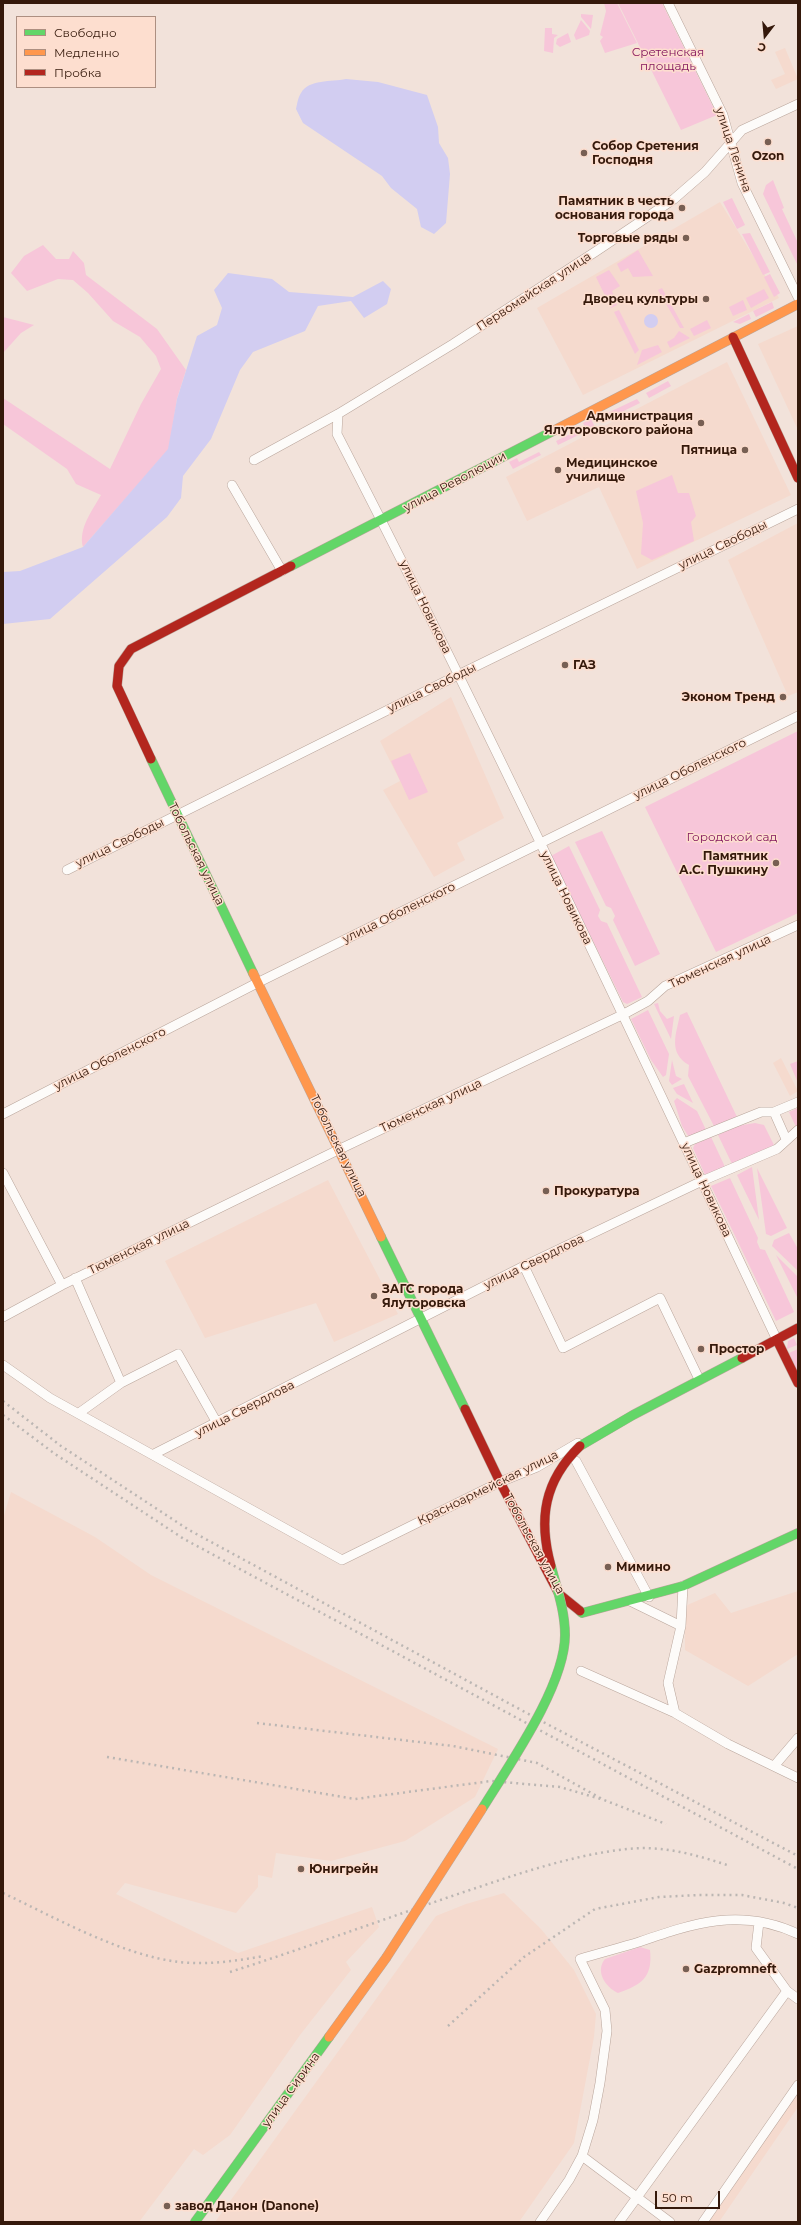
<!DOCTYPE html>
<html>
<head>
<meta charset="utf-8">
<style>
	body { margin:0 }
	#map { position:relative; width:801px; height:2225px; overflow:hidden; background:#f2e2da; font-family:Montserrat,sans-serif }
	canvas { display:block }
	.frame { position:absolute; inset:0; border:4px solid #35190b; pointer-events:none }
	.legend { position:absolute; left:16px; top:16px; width:140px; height:72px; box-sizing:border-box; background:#fddecf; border:1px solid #ad8f81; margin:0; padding:5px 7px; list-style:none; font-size:12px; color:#35190b }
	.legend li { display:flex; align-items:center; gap:8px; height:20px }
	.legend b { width:20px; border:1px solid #ad8f81 }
	.north { position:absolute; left:745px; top:16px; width:40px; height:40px; -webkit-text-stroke:3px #fddecf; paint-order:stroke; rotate:196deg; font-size:11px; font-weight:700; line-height:16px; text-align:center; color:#35190b }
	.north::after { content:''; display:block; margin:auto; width:14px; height:18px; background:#35190b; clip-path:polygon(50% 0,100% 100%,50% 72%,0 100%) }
	.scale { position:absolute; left:655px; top:2191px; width:65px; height:18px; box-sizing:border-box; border:2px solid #35190b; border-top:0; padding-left:5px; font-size:12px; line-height:14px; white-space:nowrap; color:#35190b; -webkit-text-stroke:3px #fddecf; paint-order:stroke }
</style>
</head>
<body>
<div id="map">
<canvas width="801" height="2225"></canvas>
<div class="frame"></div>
<ul class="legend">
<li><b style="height:5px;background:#63d668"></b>Свободно</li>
<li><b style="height:5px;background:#ff974d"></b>Медленно</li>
<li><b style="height:5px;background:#b3261e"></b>Пробка</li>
</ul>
<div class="north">С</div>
<div class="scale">50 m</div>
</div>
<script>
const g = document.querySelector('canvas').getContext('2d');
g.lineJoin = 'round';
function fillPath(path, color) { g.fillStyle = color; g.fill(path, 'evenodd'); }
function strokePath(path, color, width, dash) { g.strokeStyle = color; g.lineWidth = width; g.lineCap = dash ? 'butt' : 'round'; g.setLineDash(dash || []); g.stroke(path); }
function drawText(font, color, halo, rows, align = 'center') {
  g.font = font + ' Montserrat,sans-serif'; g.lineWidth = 3; g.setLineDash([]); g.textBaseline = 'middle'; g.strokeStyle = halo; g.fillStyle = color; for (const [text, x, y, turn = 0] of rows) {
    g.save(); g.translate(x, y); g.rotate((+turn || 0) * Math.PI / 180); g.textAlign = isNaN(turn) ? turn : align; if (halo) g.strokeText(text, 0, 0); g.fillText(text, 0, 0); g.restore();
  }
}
const built = new Path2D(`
	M785,48l13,31 -22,10 -5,-9 14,-6 -10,-22z
	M720,202l59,96 -196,97 -46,-87z
	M798,326v104l-40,-86z
	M727,362l64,133 -154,74 -38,-82 -72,34 -21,-44z
	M798,523v169l-10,4 -60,-136z
	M451,697l53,121 -47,25 8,17 -31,17 -51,-87 17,-9 -20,-40z
	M781,1058l17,33 -8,5 -17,-33z
	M328,1180l70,134 -64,28 -18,-39 -111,35 -40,-77z
	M11,1492l84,45 56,38 347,174 -23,48 -70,44 -74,20 -55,-8 -4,25 -14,-3v12l-22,26 -111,-30 -9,11 122,59 134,-46 7,20 -33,35 5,8 -51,65 -70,100 -27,20 -9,-6 -55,73h-136v-703z
	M798,1591v63l-50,32 -63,-36v-44l30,-13 16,20z
	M504,1893l37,36 33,41 22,44 -2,23 -20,106 -55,79h-304l221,-306 30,-12z
	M796,2093l2,1v13l-79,115h-12z`);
const green = new Path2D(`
	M604,3h13l20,40 -32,10 -5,-12 3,-4 -3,-2 6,-24z
	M618,3h44l55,112 -36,15z
	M581,14l12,1 -2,14 -10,-12z
	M581,20l9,11 -1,4 -13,5 -2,-5z
	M545,28h7v6l6,1 -4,3 -1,15 -9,-2z
	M568,33l3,9 -11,5 -4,-3 1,-5z
	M773,180l11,28 -2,1 16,34v23l-35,-72 3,-9z
	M732,198l13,27 -8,4 -14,-27z
	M750,233l20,39 -7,3 -21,-41z
	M43,245l13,14h13l4,-8 11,12 2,12 71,54 29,41 -9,29 -8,50 -86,98c-5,-18 9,-36 18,-52l-25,-11 -9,-15 -64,-45v-26l107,71 31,-65 20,-35 -5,-13 -16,-19 -27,-16 -25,-28 -15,-13 -15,-1 -31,12 -16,-18 13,-17z
	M638,250l15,26 -20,1 -5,-9 -7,4 -4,-8z
	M609,270l11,16 -8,5 5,14 -6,3 -15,-31z
	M770,274l10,19 -6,4 -10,-20z
	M662,288l22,40h-4l-22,-38z
	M764,289l5,9 -18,10 -5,-10z
	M743,300l4,10 -14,6 -4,-9z
	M772,302l2,6 -18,9 -3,-6z
	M619,310l20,40 -4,4 -21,-42z
	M749,314l2,5 -11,5 -7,-2z
	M3,317l31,8 -13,8 -18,20z
	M707,320l4,8 -17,8 -4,-7z
	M679,331l11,7 -20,10 -3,-6 7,-4z
	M658,345l4,7 -25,13 5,-15z
	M668,381l3,5 -22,12 -3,-5z
	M637,399l3,4 -39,19 -2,-5z
	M591,419l4,8 -37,18 -2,-4 29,-14 -2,-4z
	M539,452l2,3 -28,14 -4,-7 8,-4 2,4z
	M672,475l6,18h11l7,23 -5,6 3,19 -42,19 -11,-6 2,-31 -7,-32z
	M798,731v182l-82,39 -71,-145z
	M410,753l18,39 -19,8 -18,-39z
	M602,831l58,123 -25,12 -22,-46 2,-4 -4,-8 -5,-2 -31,-64z
	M569,846l31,64 -2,6 3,5 6,2 35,74 -15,7 -4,-2 -72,-146z
	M658,1003l2,8 7,8 7,-3 -3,23 -17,-35z
	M648,1010l21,44 -3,21 -3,2 -12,-17 -20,-41z
	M687,1012l50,105 -22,11 -27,-52 1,-11c-21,-12 -13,-31 -9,-50z
	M672,1060l4,16 6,3 -10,6 -3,-4z
	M798,1061v22l-8,-19z
	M684,1084l9,19 -16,-9 -4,-6z
	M677,1098l20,13 10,21 -17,7 -8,-13 -8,-25z
	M798,1108v17l-2,2 -7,-15z
	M755,1123l9,2 10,20 -41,21 -15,-31 19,-9z
	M711,1137l15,32 -20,8 -13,-29 2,-4z
	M752,1167l7,53 -22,-45z
	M757,1168l30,60 -16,8 -5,-2z
	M730,1178l28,60 -1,4 3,7 5,1 29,62 -18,9 -65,-135z
	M789,1233l9,16v22l-26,-25 2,-6z
	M776,1255l22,22v22z
	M794,1338l3,7 -10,4 1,-8z
	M798,1349v24l-9,-20z
	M640,1947l10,3c3,28 -9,35 -32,43 -13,-6 -23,-22 -13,-34z`);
const water = new Path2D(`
	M346,79l32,3 49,13 11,32 1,16 9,15 2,16 -4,49 -12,11 -13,-7 -4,-18 -26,-21 -9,-12 -79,-53 -7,-14c1,-4 2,-12 5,-16 8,-14 30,-11 45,-14z
	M228,273l44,6 17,13 64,5 30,-16 8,8 -4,15 -23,14 -13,-17 -33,5 -13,25 -52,21 -13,18 -29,69 -28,37 -2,22 -14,19 -117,102 -47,5v-52l17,-1 63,-24 85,-98 9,-50 20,-63 20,-11 5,-17 -8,-18z
	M644 321a7 7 0 1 1 14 0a7 7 0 1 1-14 0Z`);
const street = new Path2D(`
	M668,3l55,112 19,68 56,114
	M338,414l-1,20c154,298 296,603 440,906
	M254,460l84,-46 115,-70 142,-92 79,-53 31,-27 37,-42 56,-26
	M232,485l50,86
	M67,870l391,-195 340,-166
	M774,1112l12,27
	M3,1114l256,-132 539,-266
	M684,1143l77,-31h13l24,-10
	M3,1173l59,112
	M524,1266l39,82 97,-50 39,81
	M75,1278l46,105
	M3,1317l59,-32 278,-136 284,-135 24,-13 17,-15 133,-61
	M3,1365l47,33 292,162 158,-78 37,-15 41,-24
	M79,1413l42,-30 57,-29 39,69
	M154,1454l370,-188 178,-85 75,-32 21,-19
	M576,1461l73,136
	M683,1586l-2,40 -13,57 7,30 53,31 70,34
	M630,1601l51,25
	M581,1671l94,42
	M775,1765l23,-27
	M787,1991l11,8
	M582,2156l88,66
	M540,2222l29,-42 13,-24 11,-36 7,-37 7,-52 -2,-21 -25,-51c20,-6 39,-11 59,-17 55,-19 102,-35 159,-8
	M619,2222l168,-231 -31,-43 3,-26
	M703,2222l95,-137`);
const fast = new Path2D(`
	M291,566l264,-136
	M151,759l102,214
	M381,1237l84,172
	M580,1446l53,-31 109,-57
	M580,1611l2,2 101,-27 115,-53
	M195,2222l134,-185`);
const slow = new Path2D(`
	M555,430l243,-126
	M253,973l128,264
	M329,2037l57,-79`);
const jam = new Path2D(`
	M733,337l65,141
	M151,759l-34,-73 2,-20 12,-17 160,-83
	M777,1340l21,43
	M742,1358l56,-30
	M465,1409l35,73 59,112 21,17`);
const rail = new Path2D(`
	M3,1401l58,45 128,84 358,194 251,132
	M3,1415l52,39 129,85 614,330
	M257,1723l196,23 84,17 67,37 62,24
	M107,1757l248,42 136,-18 69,6 44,13
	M3,1893c53,25 118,62 176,69 29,3 57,-1 85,-6
	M230,1972c78,-25 154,-53 231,-79 54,-18 110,-38 166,-44 36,-4 70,6 103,17
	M448,2026l76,-69 71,-48 64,-12 40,-2h43l42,8 14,5`);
const fastBridge = new Path2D(`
	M482,1809c27,-44 83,-123 83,-174 0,-24 -8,-46 -14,-69`);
const slowBridge = new Path2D(`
	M386,1958l96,-149`);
const jamBridge = new Path2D(`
	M551,1566c-13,-47 -7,-85 29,-120`);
const markers = [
	[768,142,4,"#775f53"],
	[584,153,4,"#775f53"],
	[682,208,4,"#775f53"],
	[686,238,4,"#775f53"],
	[706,299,4,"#775f53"],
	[701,423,4,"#775f53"],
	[745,450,4,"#775f53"],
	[558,470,4,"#775f53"],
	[565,665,4,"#775f53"],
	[783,697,4,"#775f53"],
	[776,863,4,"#775f53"],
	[546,1191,4,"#775f53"],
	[374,1296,4,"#775f53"],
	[701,1349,4,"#775f53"],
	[608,1567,4,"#775f53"],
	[301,1869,4,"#775f53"],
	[686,1969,4,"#775f53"],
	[167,2206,4,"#775f53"]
];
const parkNames = [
	["Сретенская",668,52],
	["площадь",668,66],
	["Городской сад",732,837]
];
const poiNames = [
	["Собор Сретения",592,146],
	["Господня",592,160],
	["Ozon",768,156,"center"],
	["Памятник в честь",674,201,"right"],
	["основания города",674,215,"right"],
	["Торговые ряды",678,238,"right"],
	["Дворец культуры",698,299,"right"],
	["Администрация",693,416,"right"],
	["Ялуторовского района",693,430,"right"],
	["Пятница",737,450,"right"],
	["Медицинское",566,463],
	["училище",566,477],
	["ГАЗ",573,665],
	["Эконом Тренд",775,697,"right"],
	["Памятник",768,856,"right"],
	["А.С. Пушкину",768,870,"right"],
	["Прокуратура",554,1191],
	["ЗАГС города",382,1289],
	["Ялуторовска",382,1303],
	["Простор",709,1349],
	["Мимино",616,1567],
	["Юнигрейн",309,1869],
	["Gazpromneft",694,1969],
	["завод Данон (Danone)",175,2206]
];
const streetNames = [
	["улица Ленина",733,150,71],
	["Первомайская улица",534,292,-33],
	["улица Революции",455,482,-28],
	["улица Свободы",723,545,-26],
	["улица Новикова",425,607,64],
	["улица Свободы",432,688,-26],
	["улица Оболенского",690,769,-26],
	["улица Свободы",120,843,-26],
	["Тобольская улица",196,854,64],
	["улица Новикова",566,898,64],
	["улица Оболенского",399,913,-26],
	["Тюменская улица",720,962,-25],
	["улица Оболенского",110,1059,-27],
	["Тюменская улица",431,1106,-25],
	["Тобольская улица",338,1146,64],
	["улица Новикова",706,1190,65],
	["Тюменская улица",139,1247,-26],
	["улица Свердлова",534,1262,-26],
	["улица Свердлова",245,1409,-27],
	["Красноармейская улица",488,1488,-26],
	["Тобольская улица",534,1544,61],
	["улица Сирина",291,2090,-54]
];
fillPath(built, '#f5dace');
fillPath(green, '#f7c6d9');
fillPath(water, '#d2cdf1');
strokePath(street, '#b9a59b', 10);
strokePath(fast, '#b9a59b', 10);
strokePath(slow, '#b9a59b', 10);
strokePath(jam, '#b9a59b', 10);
strokePath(street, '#fdfbf9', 9);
strokePath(fast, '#63d668', 9);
strokePath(slow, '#ff974d', 9);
strokePath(jam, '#b3261e', 9);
strokePath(rail, '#bbb6b3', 2.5, [2, 4]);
strokePath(fastBridge, '#b9a59b', 10, []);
strokePath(slowBridge, '#b9a59b', 10, []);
strokePath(jamBridge, '#b9a59b', 10, []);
strokePath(fastBridge, '#63d668', 9);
strokePath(slowBridge, '#ff974d', 9);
strokePath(jamBridge, '#b3261e', 9);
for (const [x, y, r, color] of markers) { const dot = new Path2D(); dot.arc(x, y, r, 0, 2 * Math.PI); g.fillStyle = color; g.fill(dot); strokePath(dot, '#fddecf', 1.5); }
drawText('12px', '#83165e', '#fddecf', parkNames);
drawText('bold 12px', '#35190b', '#fddecf', poiNames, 'left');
drawText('12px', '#35190b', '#fddecf', streetNames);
</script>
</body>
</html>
